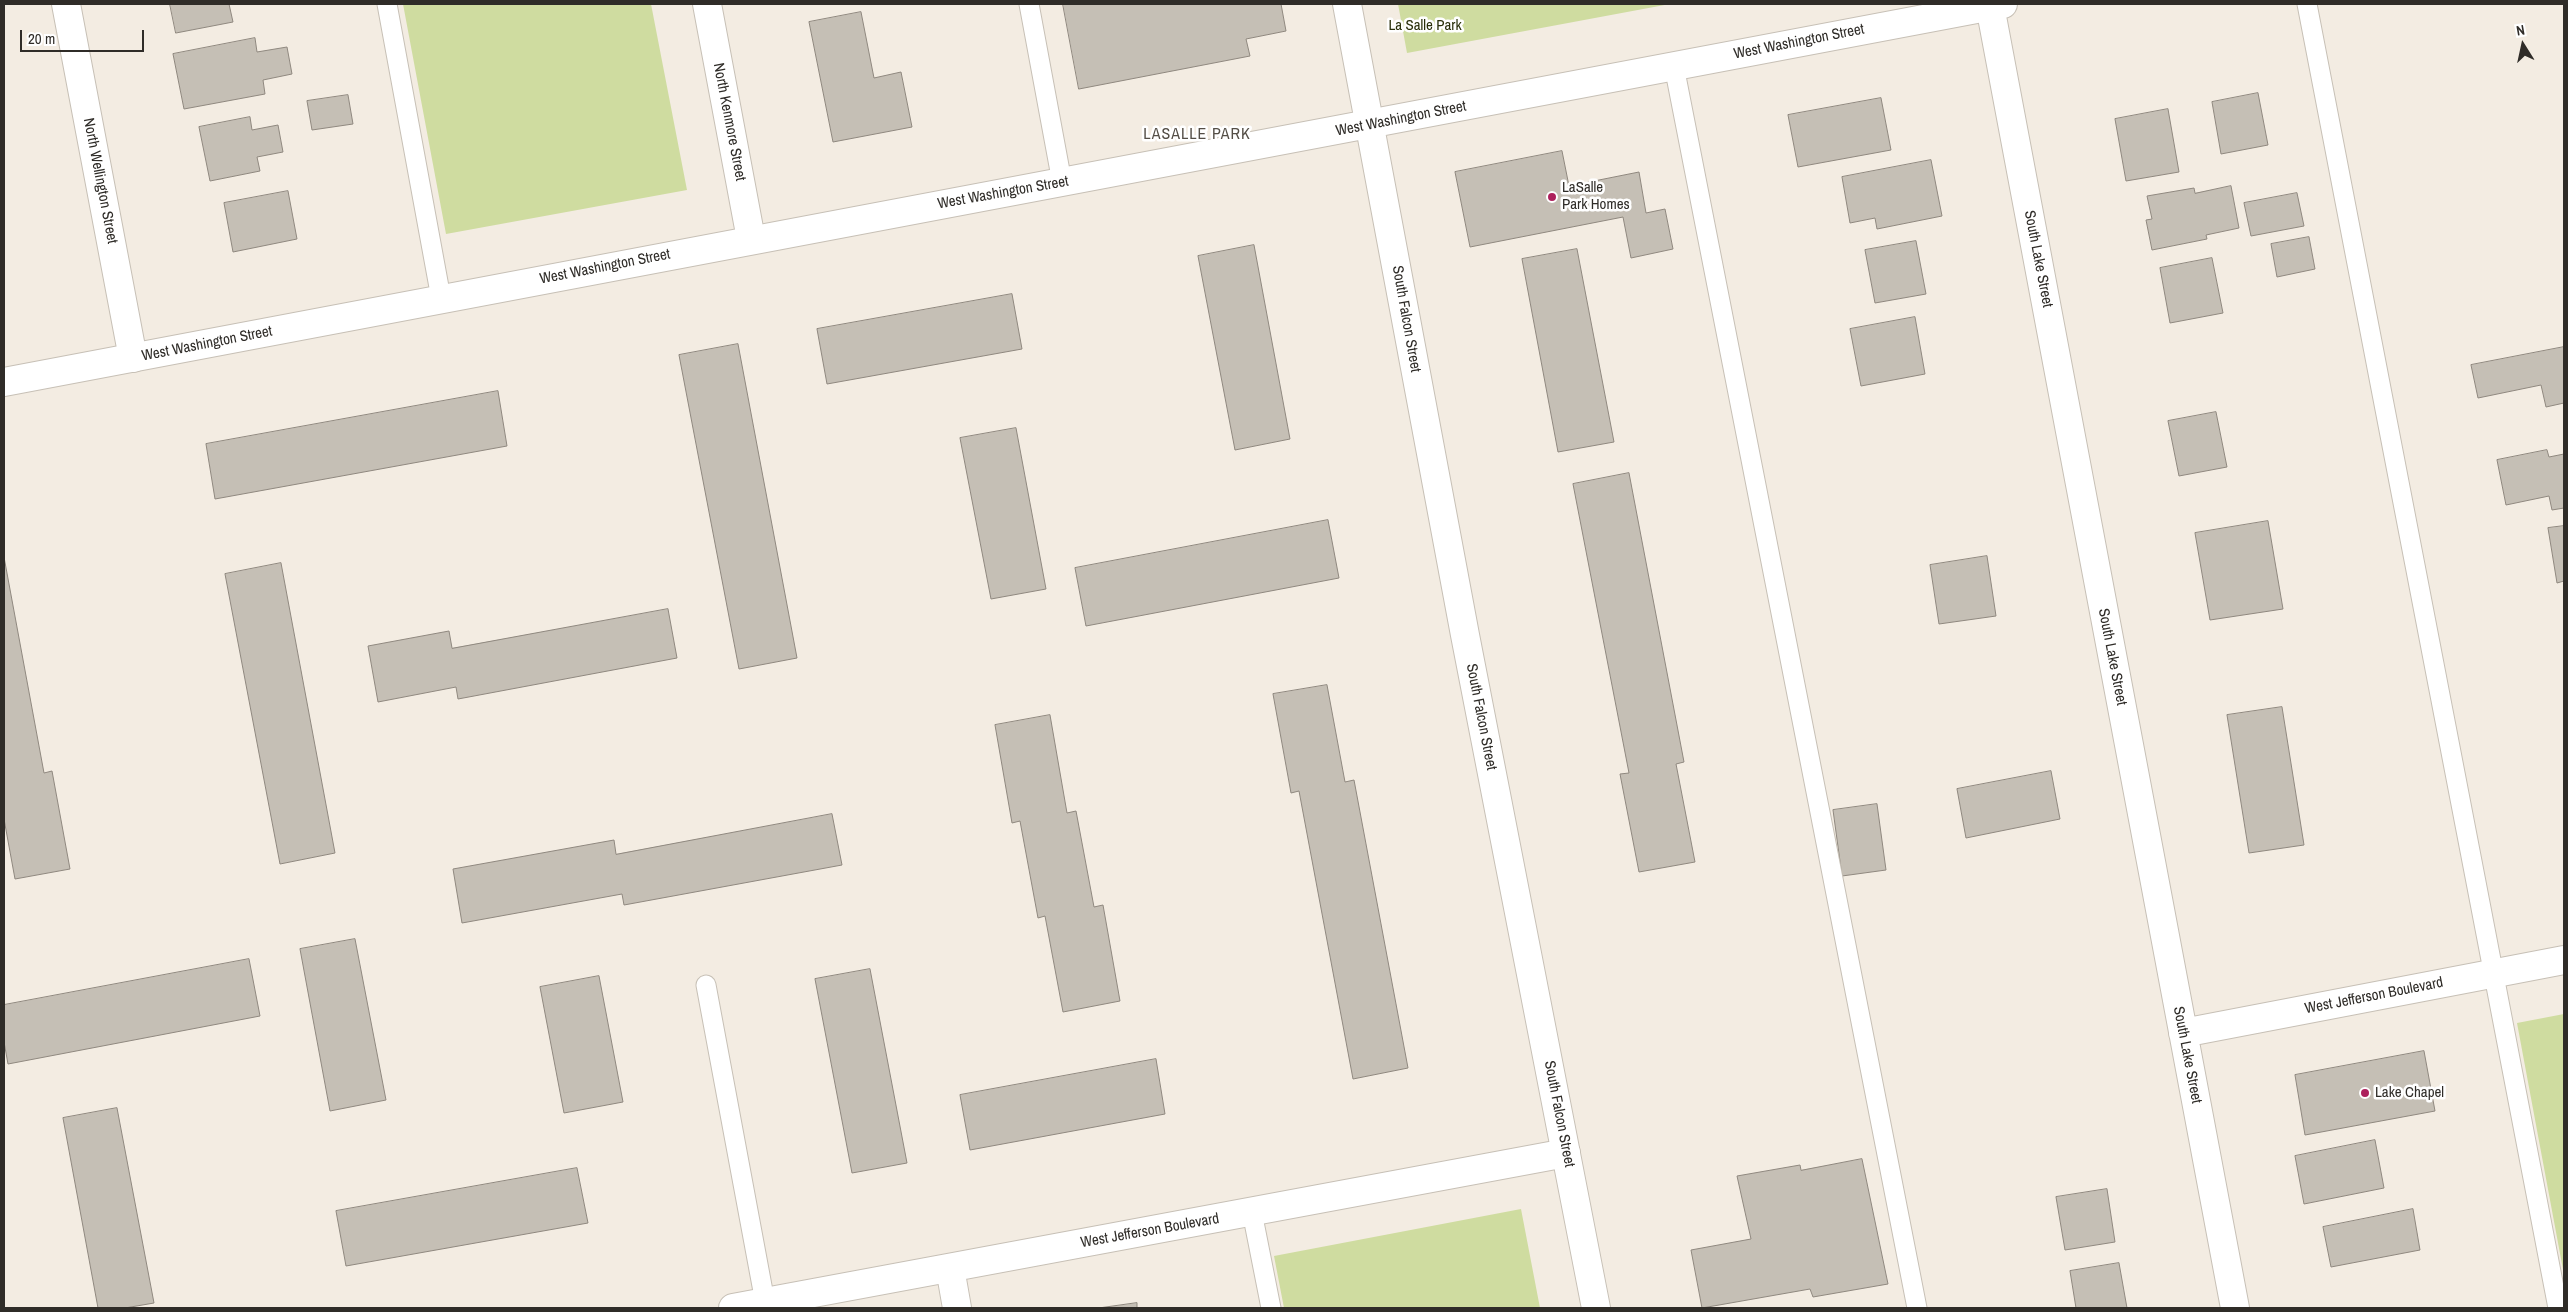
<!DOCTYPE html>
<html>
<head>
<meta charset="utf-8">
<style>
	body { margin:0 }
	#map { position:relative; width:2568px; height:1312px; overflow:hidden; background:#f3ece2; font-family:"Archivo Narrow",sans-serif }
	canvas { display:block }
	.frame { position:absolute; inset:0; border:5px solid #2f2c28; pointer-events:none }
	.north { position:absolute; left:2498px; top:20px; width:50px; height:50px; -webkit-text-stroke:4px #fff; paint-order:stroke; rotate:350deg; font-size:14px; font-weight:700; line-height:20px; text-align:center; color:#2f2c28 }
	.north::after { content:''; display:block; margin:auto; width:18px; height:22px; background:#2f2c28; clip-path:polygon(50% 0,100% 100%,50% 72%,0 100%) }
	.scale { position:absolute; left:20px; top:30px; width:124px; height:22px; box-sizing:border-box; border:2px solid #2f2c28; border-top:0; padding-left:6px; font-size:15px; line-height:18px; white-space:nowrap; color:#2f2c28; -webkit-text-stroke:4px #fff; paint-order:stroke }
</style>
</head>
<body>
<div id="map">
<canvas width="2568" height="1312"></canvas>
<div class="frame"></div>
<div class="north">N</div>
<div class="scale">20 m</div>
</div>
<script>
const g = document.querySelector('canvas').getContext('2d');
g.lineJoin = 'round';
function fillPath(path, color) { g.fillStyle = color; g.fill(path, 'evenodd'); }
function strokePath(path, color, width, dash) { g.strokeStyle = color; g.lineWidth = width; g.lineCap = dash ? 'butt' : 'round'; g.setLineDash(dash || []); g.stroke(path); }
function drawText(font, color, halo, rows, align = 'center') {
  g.font = font + ' "Archivo Narrow",sans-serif'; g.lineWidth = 5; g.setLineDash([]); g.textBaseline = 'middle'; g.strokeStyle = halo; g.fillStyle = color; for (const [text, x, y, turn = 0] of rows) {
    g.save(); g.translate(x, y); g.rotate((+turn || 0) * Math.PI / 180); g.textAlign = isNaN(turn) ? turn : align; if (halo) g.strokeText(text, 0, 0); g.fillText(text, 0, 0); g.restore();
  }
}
const green = new Path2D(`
	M403,4h248l36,186 -241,44z
	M1398,4h272l-263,49z
	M2564,1014v261l-47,-252z
	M1521,1209l19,99h-256l-10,-52z`);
const building = new Path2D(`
	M170,4h59l4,18 -57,11z
	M1063,4h218l5,27 -40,8 4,17 -171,33z
	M861,12l13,66 27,-6 11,55 -79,15 -24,-120z
	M255,38l2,14 30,-5 5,27 -29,6 2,14 -81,15 -11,-55z
	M2258,93l10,52 -47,9 -9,-52z
	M348,95l5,29 -41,6 -5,-29z
	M1881,98l10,52 -93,17 -10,-52z
	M2168,109l11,63 -53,9 -11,-62z
	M250,117l2,13 26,-5 5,27 -26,5 3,14 -50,10 -11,-54z
	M1562,151l7,35 70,-14 7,41 19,-4 8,40 -42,9 -8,-41 -153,30 -15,-75z
	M1931,160l11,56 -65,13 -2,-11 -25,5 -8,-46z
	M2231,186l8,42 -33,7 1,4 -55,11 -6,-30 6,-1 -5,-23 47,-8 1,5z
	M288,191l9,48 -64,13 -9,-49z
	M2297,193l7,33 -53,10 -7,-33z
	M2309,237l6,32 -38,8 -6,-33z
	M1916,241l10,53 -51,9 -10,-53z
	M1254,245l36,194 -55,11 -37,-194z
	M1577,249l37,193 -56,10 -36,-193z
	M2212,258l11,55 -53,10 -10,-55z
	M1012,294l10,55 -195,35 -10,-55z
	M1915,317l10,57 -64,12 -11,-57z
	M738,344l59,314 -58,11 -60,-314z
	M2564,347v56l-18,4 -5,-22 -63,13 -7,-33z
	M498,391l9,55 -292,53 -9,-55z
	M2216,412l11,55 -48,9 -11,-55z
	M1016,428l30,161 -55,10 -31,-161z
	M2547,450l2,7 15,-3v54l-12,2 -3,-14 -43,9 -9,-45z
	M1629,473l55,289 -8,2 19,98 -56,10 -19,-98 9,-1 -56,-289z
	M1328,520l11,58 -253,48 -11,-58z
	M2268,521l15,88 -73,11 -15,-87z
	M2564,526v55l-7,2 -9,-55z
	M1987,556l9,60 -57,8 -9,-59z
	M4,557l40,216 8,-2 18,98 -55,10 -11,-60z
	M281,563l54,290 -55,11 -55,-290z
	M668,609l9,49 -219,41 -2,-12 -78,15 -10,-56 81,-15 3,17z
	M1327,685l18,97 9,-2 54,288 -55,11 -54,-288 -8,2 -18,-99z
	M2282,707l22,138 -55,8 -22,-138z
	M1050,715l17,98 9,-2 18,96 9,-2 17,96 -57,11 -18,-96 -7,2 -18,-97 -8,2 -17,-98z
	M2051,771l9,48 -94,19 -9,-49z
	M1877,804l9,66 -44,6 -9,-66z
	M832,814l10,51 -218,40 -2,-11 -160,29 -9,-54 161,-29 2,14z
	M355,939l31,161 -56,11 -30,-162z
	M249,959l11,57 -252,48 -4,-22v-37z
	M870,969l37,194 -55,10 -37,-194z
	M599,976l24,126 -59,11 -24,-126z
	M2424,1051l11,60 -130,24 -10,-60z
	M1156,1059l9,55 -195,36 -10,-55z
	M117,1108l37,195 -29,5h-27l-35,-190z
	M2375,1140l9,48 -80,16 -9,-48z
	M1862,1159l26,125 -75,13 -3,-8 -108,19 -11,-58 60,-11 -14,-63 63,-11 1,5z
	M577,1168l11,55 -242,43 -10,-55z
	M2107,1189l8,53 -50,8 -9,-53z
	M2413,1209l7,41 -89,17 -8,-40z
	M2119,1263l8,45h-51l-6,-37z
	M1137,1303v5h-38z`);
const service = new Path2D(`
	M387,4l54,294
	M1029,4l33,178
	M2307,4l251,1304
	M1674,66l243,1242
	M706,985l59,317
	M1252,1212l19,96`);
const minor = new Path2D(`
	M66,4l67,354
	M707,4l44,235
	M1990,6l245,1302
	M2183,1033l381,-73
	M950,1268l7,40
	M733,1308l833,-155`);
const tertiary = new Path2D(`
	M1347,4l118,631 131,673
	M4,382l1999,-378`);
const markers = [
	[1552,197,5,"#ad205c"],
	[2365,1093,5,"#ad205c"]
];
const parkNames = [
	["La Salle Park",1425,26]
];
const streetNames = [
	["West Washington Street",1799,42,-11],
	["West Washington Street",1401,119,-11],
	["North Kenmore Street",729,122,79],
	["North Wellington Street",100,181,79],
	["West Washington Street",1003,193,-10],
	["South Lake Street",2038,259,79],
	["West Washington Street",605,267,-11],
	["South Falcon Street",1406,319,80],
	["West Washington Street",207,344,-11],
	["South Lake Street",2112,657,79],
	["South Falcon Street",1481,717,79],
	["West Jefferson Boulevard",2374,996,-11],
	["South Lake Street",2187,1055,79],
	["South Falcon Street",1559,1114,79],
	["West Jefferson Boulevard",1150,1231,-10]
];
const poiNames = [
	["LaSalle",1562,188],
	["Park Homes",1562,205],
	["Lake Chapel",2375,1093]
];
const neighbourhoodNames = [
	["LASALLE PARK",1197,135]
];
fillPath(green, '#cfdca0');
fillPath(building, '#c5bfb5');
strokePath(building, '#8f887f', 1);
strokePath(service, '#c7c0b6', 21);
strokePath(minor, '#c7c0b6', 30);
strokePath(tertiary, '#c7c0b6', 30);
strokePath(service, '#fff', 19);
strokePath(minor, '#fff', 28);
strokePath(tertiary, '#fff', 28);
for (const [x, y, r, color] of markers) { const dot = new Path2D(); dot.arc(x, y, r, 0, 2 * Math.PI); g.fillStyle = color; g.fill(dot); strokePath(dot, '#fff', 2); }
drawText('15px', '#292f0a', '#fff', parkNames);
drawText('15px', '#2f2c28', '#fff', streetNames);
drawText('15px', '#2f2c28', '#fff', poiNames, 'left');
g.letterSpacing = '1px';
drawText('16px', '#544e46', '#fff', neighbourhoodNames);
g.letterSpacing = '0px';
</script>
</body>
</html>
